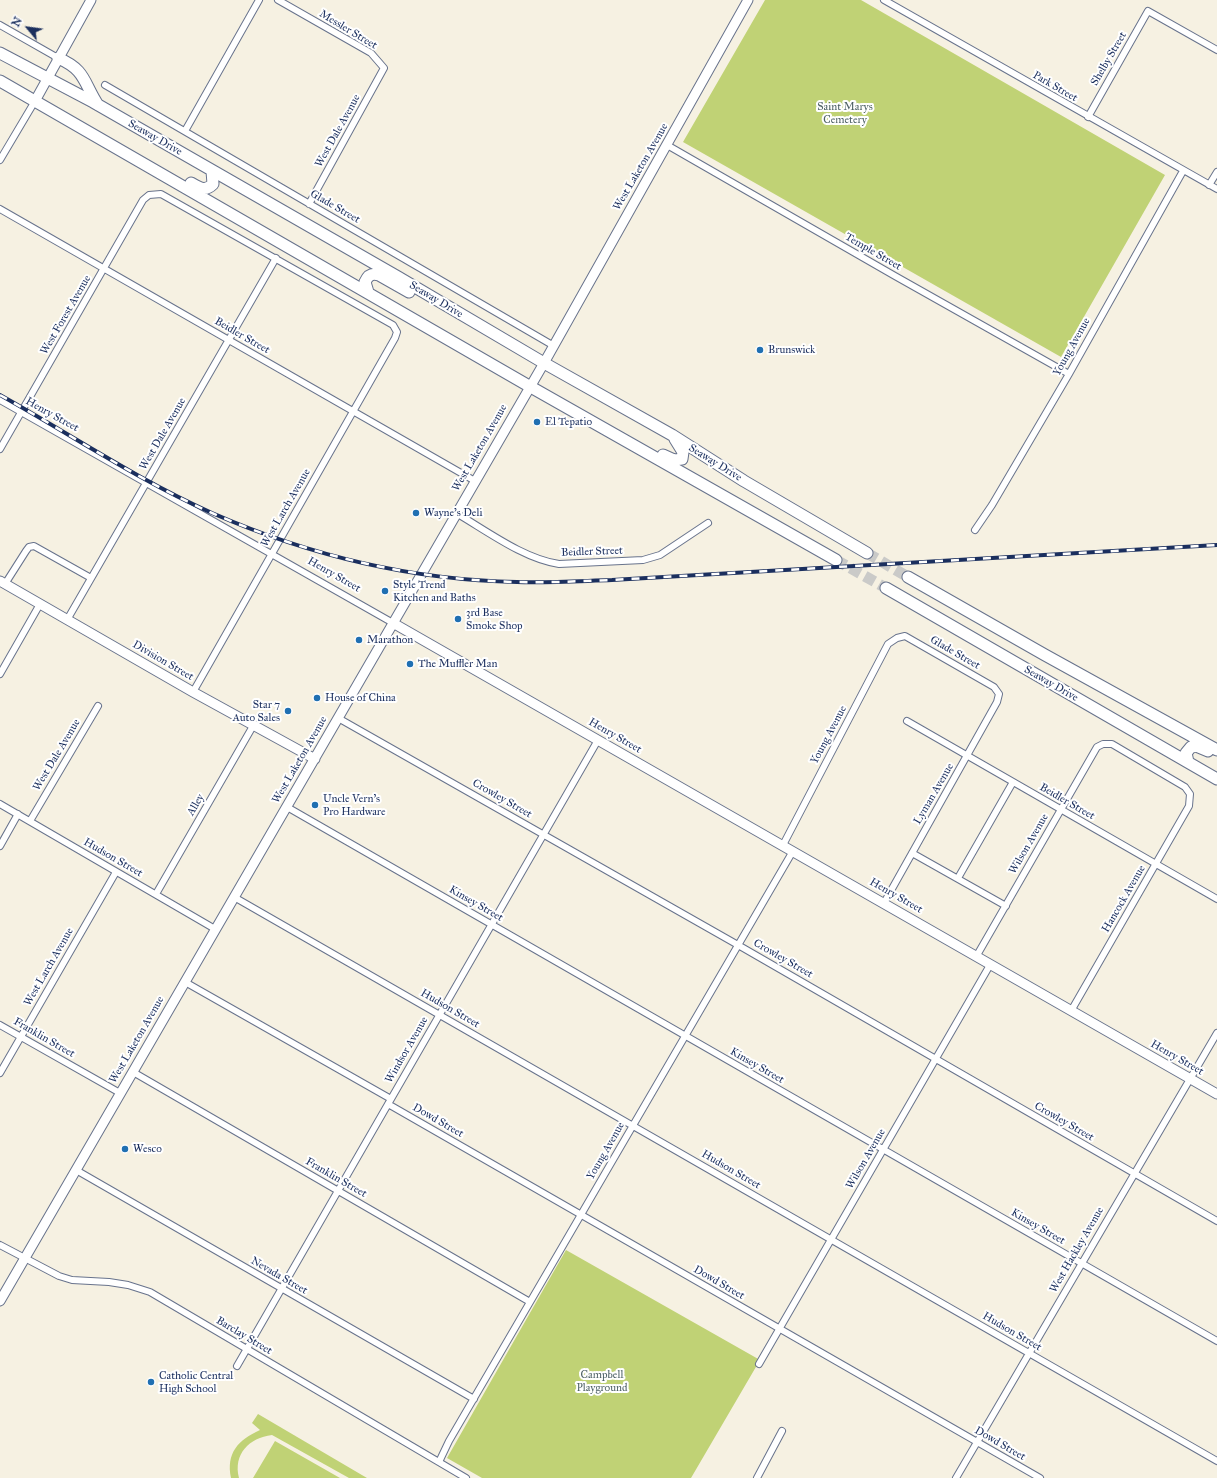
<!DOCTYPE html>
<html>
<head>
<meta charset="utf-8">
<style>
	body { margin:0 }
	#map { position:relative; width:1217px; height:1478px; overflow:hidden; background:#f6f1e2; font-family:"IM FELL Great Primer",serif }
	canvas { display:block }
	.north { position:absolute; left:8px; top:8px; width:40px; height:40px; -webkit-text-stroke:3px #fff; paint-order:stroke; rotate:299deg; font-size:11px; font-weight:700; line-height:16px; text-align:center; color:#1b2f5e }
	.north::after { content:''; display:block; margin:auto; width:14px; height:18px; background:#1b2f5e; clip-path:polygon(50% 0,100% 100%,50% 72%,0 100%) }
</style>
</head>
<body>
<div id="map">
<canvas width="1217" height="1478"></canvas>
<div class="north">N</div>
</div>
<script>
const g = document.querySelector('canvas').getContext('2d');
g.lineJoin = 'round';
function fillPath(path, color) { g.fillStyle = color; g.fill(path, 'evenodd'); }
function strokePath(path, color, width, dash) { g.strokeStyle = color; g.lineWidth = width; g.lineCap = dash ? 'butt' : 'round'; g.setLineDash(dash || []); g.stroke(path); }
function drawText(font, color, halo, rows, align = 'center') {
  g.font = font + ' "IM FELL Great Primer",serif'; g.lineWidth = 4; g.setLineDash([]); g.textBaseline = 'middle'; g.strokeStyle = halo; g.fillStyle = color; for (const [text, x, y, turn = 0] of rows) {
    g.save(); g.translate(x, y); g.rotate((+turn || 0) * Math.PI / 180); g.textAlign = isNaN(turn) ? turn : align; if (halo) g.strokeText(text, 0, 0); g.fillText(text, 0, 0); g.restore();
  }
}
const green = new Path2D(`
	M765,0h96l304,175 -104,182 -378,-215z
	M566,1250l194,110 -69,118h-209l-35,-20z
	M258,1414l109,64h-18l-77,-43c-23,3 -39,19 -33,43h-8c-5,-25 7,-38 29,-48l-8,-7z
	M275,1441l65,37h-87z`);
const highwayTunnel = new Path2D(`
	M867,553l41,24
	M836,560l50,28`);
const street = new Path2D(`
	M278,0l93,53 13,15 -75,136
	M884,0l333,189
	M0,25l58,33
	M105,85l449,261
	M1088,117l60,-106 69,39
	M185,131l74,-131
	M667,145l228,131 174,98
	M0,160l35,-59
	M1209,185l8,-13
	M0,209l475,272
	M0,400l393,223
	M0,449l143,-249 6,-5 12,-1 232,131 4,7 -2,6 -202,354
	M456,513c31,18 68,46 103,51l84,-4 17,-5 48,-32
	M975,530l17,-25 77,-131 114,-203
	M5,584l21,-33 3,-4 5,-1 57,32
	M67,620l209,-362
	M0,674l40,-70
	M338,718l400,227 479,276
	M907,721l310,178
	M0,804l215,125
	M287,807l930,534
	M30,821l68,-115
	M783,845l105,-201 9,-6 8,-2 89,51 5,7 -2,8 -113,201
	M0,846l18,-32
	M912,853l94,53
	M958,878l55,-96
	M156,894l97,-168
	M234,897l983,564
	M976,957l121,-210 6,-3h9l73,43 5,7 -1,12 -118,205
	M185,982l206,117
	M0,1025l120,68
	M133,1072l397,230
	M0,1073l116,-201
	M388,1104l652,374
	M76,1170l398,229
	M0,1245l59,31 13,4 37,2 19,3 22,7 316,186
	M759,1364l231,-399
	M237,1366l361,-626
	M439,1462l10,-21 344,-590
	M757,1478l25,-47
	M956,1478l261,-445`);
const secondary = new Path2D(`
	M35,101l56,-101
	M0,581l193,111 122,67
	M393,623l824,471
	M0,1301l544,-938 204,-363`);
const highway = new Path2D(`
	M0,53l93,49 305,175 146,86 128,72 72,46 123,72
	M58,58c28,12 25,24 40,47
	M0,81l529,305 307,174
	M191,183c9,5 14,9 22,1l-1,-13
	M368,292l-3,-10c3,-7 7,-9 14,-7l30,17
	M663,455l11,5 8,-1 1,-7 -8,-13
	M908,577l137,78 172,95
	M886,588l331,191
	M1188,762l-2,-9 5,-6 5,-1 12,5`);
const rail = new Path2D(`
	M0,395c70,39 138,85 212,118 96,42 200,67 305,69 31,1 63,-1 95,-2l605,-35`);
const markers = [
	[760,350,4,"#1f6fb2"],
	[537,422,4,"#1f6fb2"],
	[416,513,4,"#1f6fb2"],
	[385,591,4,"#1f6fb2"],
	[458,619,4,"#1f6fb2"],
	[359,640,4,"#1f6fb2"],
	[410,664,4,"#1f6fb2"],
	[317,698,4,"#1f6fb2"],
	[288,711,4,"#1f6fb2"],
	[315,805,4,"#1f6fb2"],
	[125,1149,4,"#1f6fb2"],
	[151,1382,4,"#1f6fb2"]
];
const streetNames = [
	["Messler Street",348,30,31],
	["Shelby Street",1109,59,-60],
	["Park Street",1055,87,30],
	["West Dale Avenue",338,131,-61],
	["Seaway Drive",155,138,30],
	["West Laketon Avenue",641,167,-60],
	["Glade Street",335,207,30],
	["Temple Street",873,252,30],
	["Seaway Drive",436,300,31],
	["West Forest Avenue",66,315,-60],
	["Beidler Street",242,336,30],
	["Young Avenue",1072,347,-61],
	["Henry Street",52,415,29],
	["West Dale Avenue",163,434,-60],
	["West Laketon Avenue",480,448,-60],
	["Seaway Drive",715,463,32],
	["West Larch Avenue",286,508,-60],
	["Beidler Street",592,552,-2],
	["Henry Street",334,575,30],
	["Glade Street",955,653,30],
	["Division Street",163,661,30],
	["Seaway Drive",1051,684,30],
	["Young Avenue",829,735,-62],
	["Henry Street",615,736,30],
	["West Dale Avenue",57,755,-59],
	["West Laketon Avenue",300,760,-60],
	["Lyman Avenue",934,794,-60],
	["Crowley Street",502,799,30],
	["Beidler Street",1067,802,30],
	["Alley",196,805,-60],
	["Wilson Avenue",1029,844,-60],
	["Hudson Street",113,858,30],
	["Henry Street",896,896,30],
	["Hancock Avenue",1124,899,-60],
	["Kinsey Street",476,904,30],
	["Crowley Street",783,959,30],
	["West Larch Avenue",49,967,-60],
	["Hudson Street",450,1009,30],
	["Franklin Street",44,1038,30],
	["West Laketon Avenue",137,1040,-60],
	["Windsor Avenue",407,1050,-60],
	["Henry Street",1177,1058,30],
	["Kinsey Street",757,1066,30],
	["Dowd Street",438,1121,30],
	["Crowley Street",1064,1122,30],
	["Young Avenue",606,1151,-60],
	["Wilson Avenue",866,1159,-60],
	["Hudson Street",731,1170,30],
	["Franklin Street",336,1178,30],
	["Kinsey Street",1038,1227,30],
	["West Hackley Avenue",1077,1250,-60],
	["Nevada Street",279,1276,30],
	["Dowd Street",719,1283,30],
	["Hudson Street",1012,1332,30],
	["Barclay Street",244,1336,31],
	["Dowd Street",1000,1444,30]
];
const parkNames = [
	["Saint Marys",845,107],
	["Cemetery",845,120],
	["Campbell",602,1375],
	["Playground",602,1388]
];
const poiNames = [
	["Brunswick",768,350],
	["El Tepatio",545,422],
	["Wayne's Deli",424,513],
	["Style Trend",393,585],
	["Kitchen and Baths",393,598],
	["3rd Base",466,613],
	["Smoke Shop",466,626],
	["Marathon",367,640],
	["The Muffler Man",418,664],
	["House of China",325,698],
	["Star 7",280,705,"right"],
	["Auto Sales",280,718,"right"],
	["Uncle Vern's",323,799],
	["Pro Hardware",323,812],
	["Wesco",133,1149],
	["Catholic Central",159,1376],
	["High School",159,1389]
];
fillPath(green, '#c0d275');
strokePath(highwayTunnel, '#cacac8', 11, [11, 5.5]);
strokePath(street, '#68738c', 8);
strokePath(secondary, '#68738c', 11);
strokePath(highway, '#68738c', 13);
strokePath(street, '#fff', 6);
strokePath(secondary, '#fff', 9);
strokePath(highway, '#fff', 11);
strokePath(rail, '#1b2f5e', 4);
strokePath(rail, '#fff', 2.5, [8]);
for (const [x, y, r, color] of markers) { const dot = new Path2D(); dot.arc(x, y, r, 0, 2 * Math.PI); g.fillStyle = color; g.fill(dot); strokePath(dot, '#fff', 1.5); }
drawText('11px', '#1b2f5e', '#fff', streetNames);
drawText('11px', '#4d6065', '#fff', parkNames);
drawText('11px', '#1b2f5e', '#fff', poiNames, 'left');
</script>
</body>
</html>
